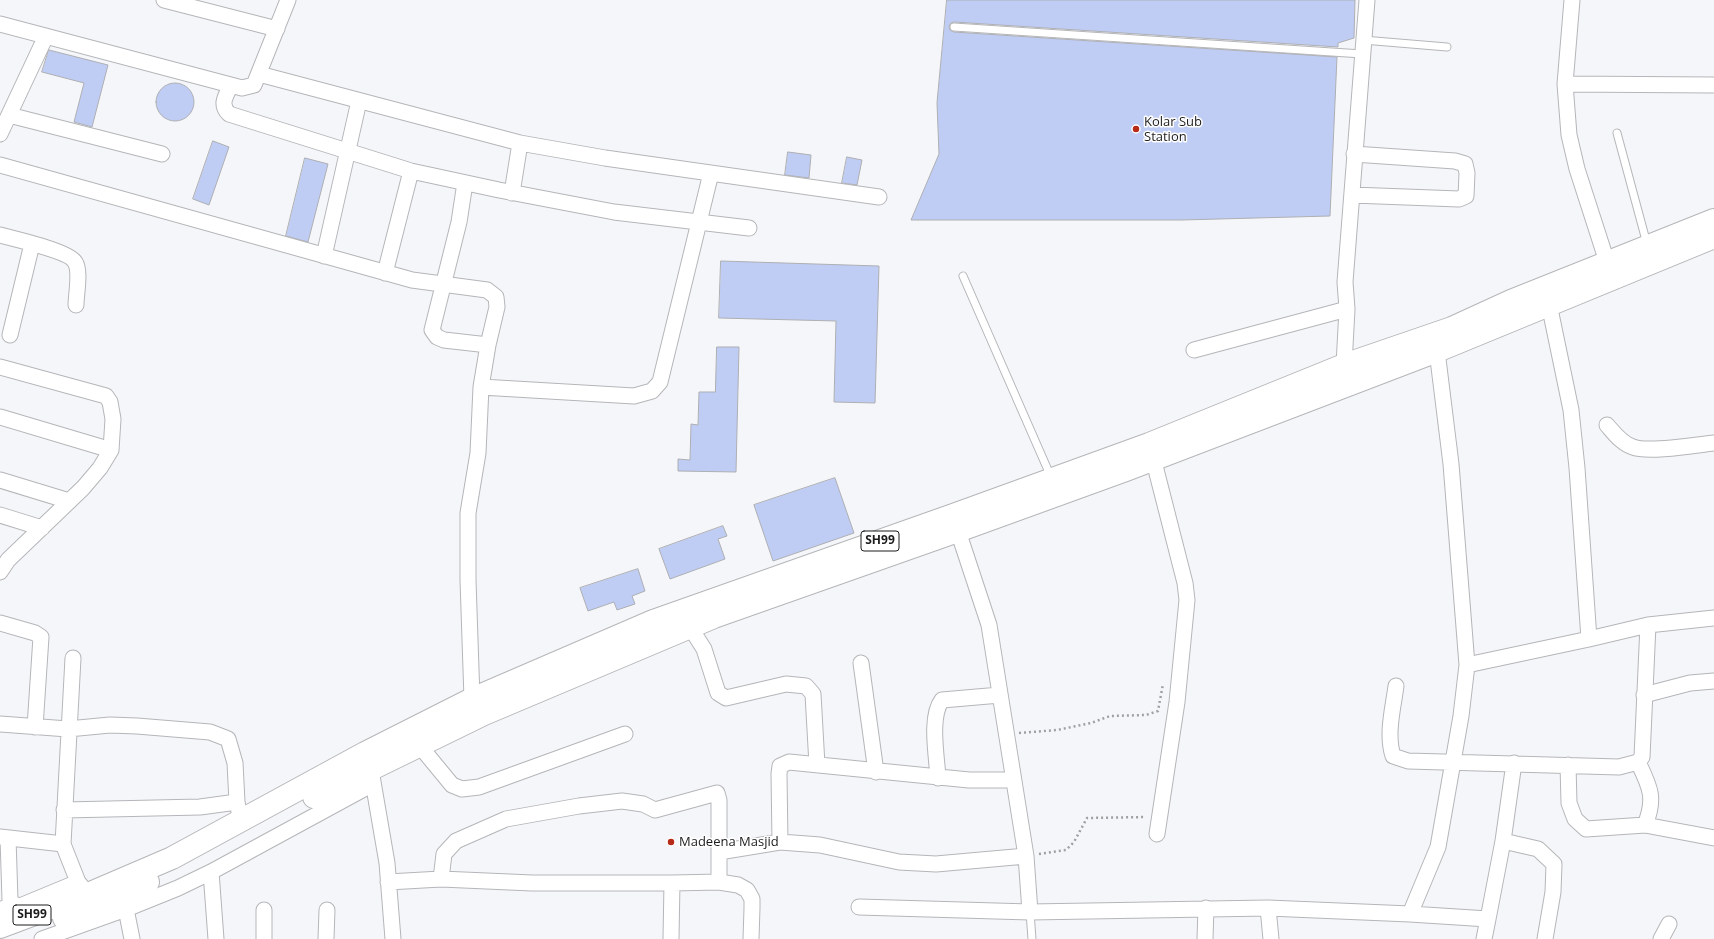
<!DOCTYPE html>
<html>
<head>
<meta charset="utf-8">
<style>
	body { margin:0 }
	canvas { display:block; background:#f5f6f9 }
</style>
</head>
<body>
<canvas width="1714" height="939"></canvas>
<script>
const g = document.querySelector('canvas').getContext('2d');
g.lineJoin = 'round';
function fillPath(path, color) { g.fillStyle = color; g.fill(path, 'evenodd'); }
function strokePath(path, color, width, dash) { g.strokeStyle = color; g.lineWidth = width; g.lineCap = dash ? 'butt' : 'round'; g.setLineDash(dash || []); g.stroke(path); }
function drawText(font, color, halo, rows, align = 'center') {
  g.font = font + ' "Open Sans",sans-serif'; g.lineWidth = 3; g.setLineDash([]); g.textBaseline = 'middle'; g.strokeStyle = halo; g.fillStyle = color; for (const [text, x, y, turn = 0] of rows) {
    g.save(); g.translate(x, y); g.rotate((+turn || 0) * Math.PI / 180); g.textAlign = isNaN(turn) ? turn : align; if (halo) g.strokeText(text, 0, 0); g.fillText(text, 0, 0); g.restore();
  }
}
const building = new Path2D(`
	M947,0h408l-1,38 -16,5v4l-384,-25 -3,1 -2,3 1,4 4,2 383,25 -7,159 -148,4h-271l28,-66 -2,-51z
	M49,50l59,15 -16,62 -18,-5 10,-39 -42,-11z
	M156 102a19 19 0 1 1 38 0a19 19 0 1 1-38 0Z
	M213,141l16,6 -20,58 -16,-6z
	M788,152l23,3 -2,23 -24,-3z
	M847,157l15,3 -5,25 -15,-2z
	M305,158l23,6 -20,78 -22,-6z
	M721,261l158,5 -4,137 -41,-1 2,-81 -117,-3z
	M717,347h22l-3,125 -58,-1v-12l12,1 1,-36 7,1 1,-33h16z
	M835,478l19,55 -81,28 -19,-56z
	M723,526l4,10 -9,3 7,20 -55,20 -11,-30z
	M638,569l7,22 -13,5 3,8 -18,6 -3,-8 -26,9 -8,-23z`);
const path = new Path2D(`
	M1019,733l38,-3 34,-7 19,-7 36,-1 12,-4 5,-27
	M1039,854l27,-4 8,-8 13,-24 59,-1`);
const lane = new Path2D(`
	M954,27l408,27
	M1363,40l84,7
	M1617,133l30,111
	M963,276l88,201
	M1030,912l2,27`);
const street = new Path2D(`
	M164,0l113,29
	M1572,0l-7,84 4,51 8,34 30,93
	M0,24l242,64 12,-3 34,-85
	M259,74l261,69 85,15 274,39
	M1565,84l149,1
	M231,85c-5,11 -12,19 -2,29l182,57 88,19 115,22 135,16
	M9,115l153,39
	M0,134l46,-98
	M0,165l412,115 75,10 9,7 1,10 -9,38 -7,42 -3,66 -10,60v67l4,119
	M465,183l-6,39 -27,108 5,7 7,3 44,5
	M512,193l8,-50
	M1352,195l107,4 7,-3 1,-23 -2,-9 -10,-3 -101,-7
	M0,235c14,4 69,16 75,27 6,9 1,32 1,43
	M324,256l35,-155
	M385,273l26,-102
	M1549,304l22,106 6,58 12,171
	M10,335l22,-91
	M1194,350l153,-41
	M1437,351l14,113 16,201 -6,51 -23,131 -28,67 78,5 -4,20
	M0,367l106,29 4,6 3,17 -2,31 -11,18 -17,20 -75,72 -8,12
	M1346,374l-2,-9 3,-56 -2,-27 22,-282
	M481,387l153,9 18,-5 8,-9 51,-209
	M0,417l111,33
	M1607,425c7,8 15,19 26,22 15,6 63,-2 81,-4
	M1151,450l34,133 2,17 -10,102 -20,132
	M0,480l69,21
	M0,515l42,13
	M955,522l34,103 37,231 4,56 238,-4 3,31
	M0,623l35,10 6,4 -6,90
	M690,627l14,22 14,44 8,5 60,-14 20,2 7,8 4,71
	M73,658l-10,186 15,38 10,12
	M861,663l15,109
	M1467,665l122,-26 59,-14 66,-7
	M1396,686c-3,23 -10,48 -3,70l15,5 211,6 19,-5 4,-5 6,-132
	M1644,695l46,-12 24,-2
	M0,724l68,5 42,-4 27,1 73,6 18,7 7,24 2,39 4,19
	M419,745l33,40 10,4 17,-2 146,-53
	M1568,765l1,38 6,16 11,10 59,-4c11,-27 5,-38 -7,-63
	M372,776l15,87 6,76
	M938,778c-1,-21 -9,-61 4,-78l58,-5
	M64,810l136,-3 37,-5
	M1645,825l69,13
	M0,837l63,7
	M8,838l2,62 3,4 7,2 58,-24
	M1503,841l35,8 16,15 -1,28 -8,47
	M780,842l-1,-68 1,-8 9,-4 180,18h44
	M719,852l61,-10 40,3 79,17 37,2 90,-8
	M211,872l5,67
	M441,879l3,-25 12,-13 50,-22 73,-13 43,-5 21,3 12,6 62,-17 2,7v82
	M388,882l53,-3 91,4h140l47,-1 19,3 9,5 5,9v9l-1,31
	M859,907l171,5
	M1268,908l142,6
	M126,909l6,30
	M0,910l13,-6
	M1488,919l15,-78 11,-78
	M42,939l84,-30 52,-21 33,-16 162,-88
	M264,939v-29
	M326,939l1,-29
	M671,939l1,-56
	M1205,939l1,-31
	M1661,939l8,-15`);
const primary = new Path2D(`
	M314,797l170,-83 230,-97 244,-86 168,-61 311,-119 277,-114
	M64,918l41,-14 43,-22
	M0,927l88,-33 84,-36 193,-105 107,-54 181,-78 300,-106 196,-71 195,-79 108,-37 59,-27 203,-81`);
const markers = [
	[1136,129,4,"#b72a17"],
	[671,842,4,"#b72a17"]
];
const shields = [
	[880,541,38],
	[32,915,38]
];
const shieldNames = [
	["SH99",880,541],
	["SH99",32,915]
];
const poiNames = [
	["Kolar Sub",1144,122],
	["Station",1144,137],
	["Madeena Masjid",679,842]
];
fillPath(building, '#bfcdf5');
strokePath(building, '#aeafb2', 1);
strokePath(lane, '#b5b6b9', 9);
strokePath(street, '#b5b6b9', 17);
strokePath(primary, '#b5b6b9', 24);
strokePath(path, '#a0a0a2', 2.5, [2, 3]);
strokePath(lane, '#fff', 7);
strokePath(street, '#fff', 15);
strokePath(primary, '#fff', 22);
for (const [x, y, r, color] of markers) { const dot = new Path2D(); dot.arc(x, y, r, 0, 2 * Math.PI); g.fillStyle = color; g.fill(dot); strokePath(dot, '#fff', 1.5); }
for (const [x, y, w] of shields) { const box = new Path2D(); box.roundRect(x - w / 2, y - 10, w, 20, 3); g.fillStyle = '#fff'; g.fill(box); strokePath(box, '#1c1c1d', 1); }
drawText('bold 12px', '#1c1c1d', null, shieldNames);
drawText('13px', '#1c1c1d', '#fff', poiNames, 'left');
</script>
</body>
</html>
